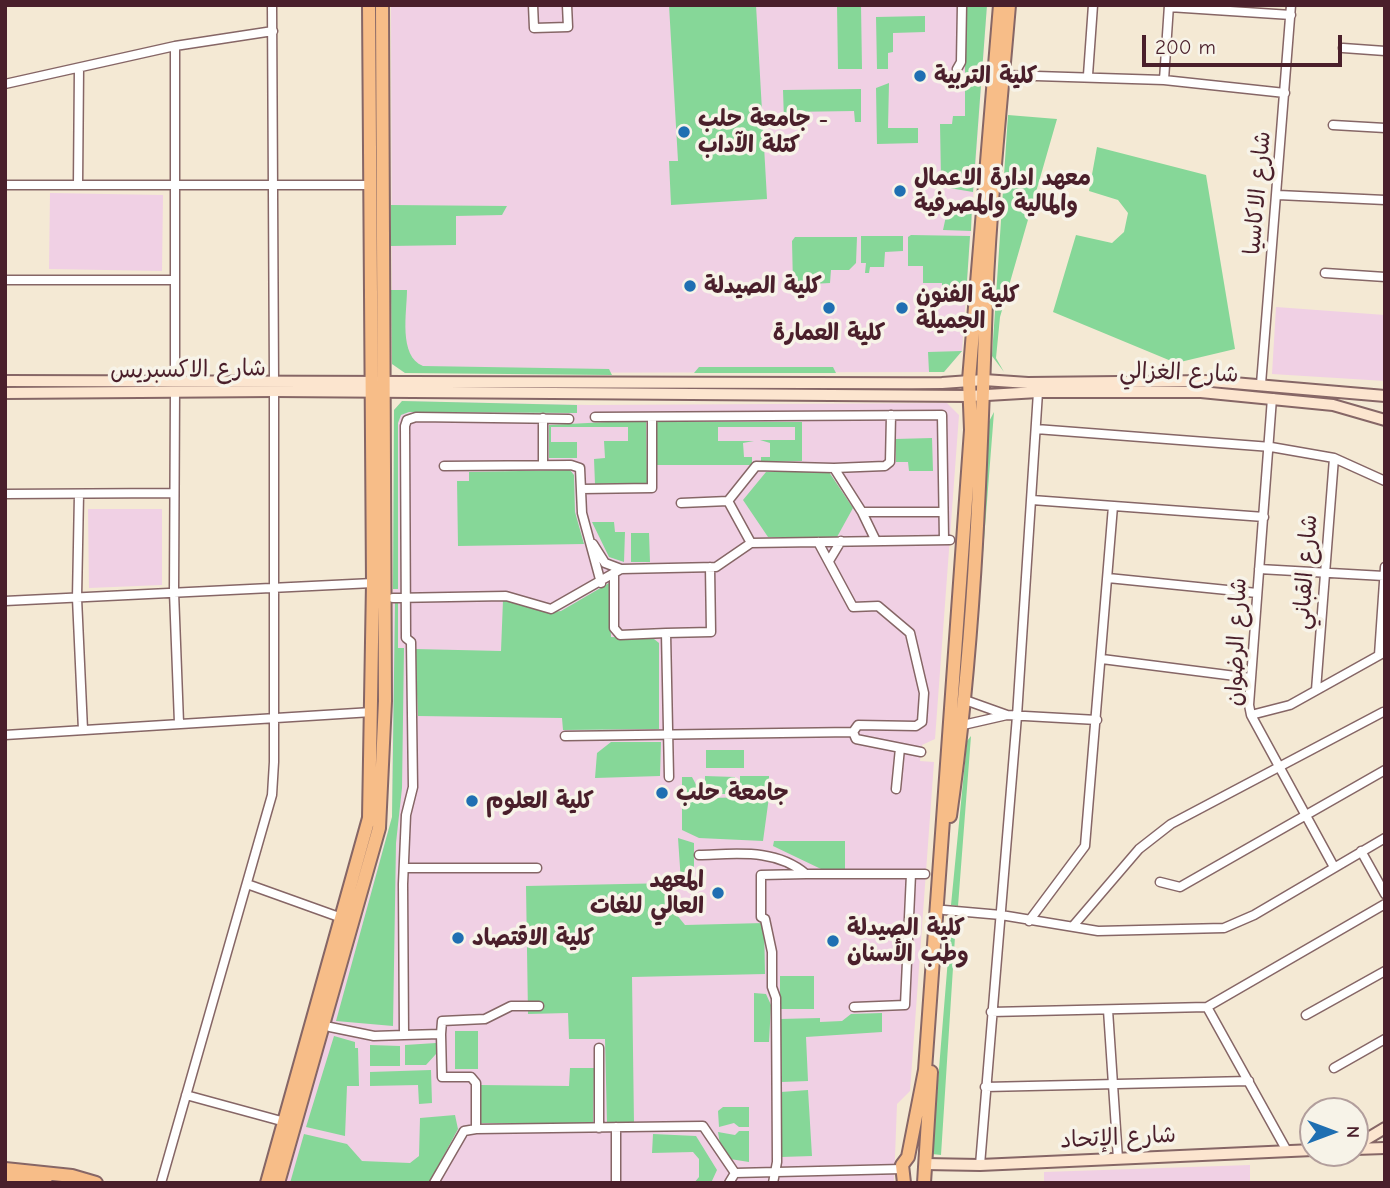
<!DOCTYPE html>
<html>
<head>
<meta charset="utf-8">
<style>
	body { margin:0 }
	#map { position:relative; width:1390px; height:1188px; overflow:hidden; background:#f4e9d4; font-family:"Comic Neue",sans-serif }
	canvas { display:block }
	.frame { position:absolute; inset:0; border:7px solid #4a1f2b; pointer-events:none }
	.north { position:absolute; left:1299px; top:1097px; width:70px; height:70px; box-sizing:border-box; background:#f7f3e8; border:2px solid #b29e9c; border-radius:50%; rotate:90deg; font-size:19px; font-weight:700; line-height:28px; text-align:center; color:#4a1f2b }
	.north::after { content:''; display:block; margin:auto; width:24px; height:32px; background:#1f6fb2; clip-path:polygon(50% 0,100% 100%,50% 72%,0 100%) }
	.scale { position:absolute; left:1142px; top:35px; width:200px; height:32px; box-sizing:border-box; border:4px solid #4a1f2b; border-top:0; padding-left:9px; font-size:21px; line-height:24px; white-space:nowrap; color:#4a1f2b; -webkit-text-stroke:5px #f7f3e8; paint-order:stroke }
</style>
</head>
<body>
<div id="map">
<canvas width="1390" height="1188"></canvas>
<div class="frame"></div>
<div class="north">N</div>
<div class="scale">200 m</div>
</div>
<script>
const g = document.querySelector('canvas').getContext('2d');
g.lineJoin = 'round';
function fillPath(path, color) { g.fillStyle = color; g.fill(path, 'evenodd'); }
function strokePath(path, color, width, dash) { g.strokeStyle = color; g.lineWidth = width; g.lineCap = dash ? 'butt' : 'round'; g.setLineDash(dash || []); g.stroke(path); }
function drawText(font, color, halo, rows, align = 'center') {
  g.font = font + ' "Comic Neue","Playpen Sans Arabic",sans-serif'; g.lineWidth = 7; g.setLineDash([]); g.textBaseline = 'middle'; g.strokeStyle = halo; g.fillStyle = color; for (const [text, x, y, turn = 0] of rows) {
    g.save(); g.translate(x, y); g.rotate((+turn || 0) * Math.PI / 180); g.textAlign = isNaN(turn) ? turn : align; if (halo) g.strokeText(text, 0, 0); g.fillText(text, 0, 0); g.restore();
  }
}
const built = new Path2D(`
	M391,5h596l-25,346 -18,21 -539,1 -13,-9z
	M50,193l113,2 -1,76 -113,-2z
	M1276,307l109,8v66l-113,-7z
	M402,401l187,4 358,-2 12,12 -24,324 -13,6 -2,16 14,1 -24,329 -13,13 -3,79h-610l108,-366 2,-407z
	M88,509h74v76l-73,3z
	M1250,1165v18h-206v-11z`);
const green = new Path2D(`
	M669,5h87l11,194 -96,6 -2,-44h9z
	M837,5h24l1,64h-24z
	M965,5h22l-14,187 -24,-4 -8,-9 -1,-55h12l1,-8h12z
	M925,16v16l-32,1v19l-5,1v16h-11l-1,-52z
	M889,83l-1,45h30v15l-41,1 -1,-56z
	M861,89v33h-6l-1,-11 -66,1v9h-4l-1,-31z
	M1008,115l49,4 -57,198 -4,41 8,14 -12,-16z
	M1097,147l109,28 29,174 -59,14 -123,-51 23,-77 36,8 12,-11 4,-19 -10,-13 -29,-9z
	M391,205l116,1 -5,9 -46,1v29l-65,1z
	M972,205l-1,26 -28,-1 5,-23z
	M911,235l59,1 -4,60 -24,-1v-12h-19v-17h-15v-29z
	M861,236h42v15l-18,1 -1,15h-14l-1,6h-4l1,-10h-5z
	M795,237h62l-1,26 -7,7h-18l-1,13 -37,2 -1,-44z
	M391,290h16c0,22 -9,66 16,76l186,3 3,6 -207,-2 -13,-9z
	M962,351l-18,21h-15l-1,-20z
	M699,367h134l3,6h-142z
	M402,401l175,4v8l-168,-1 -8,3 -3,8v166h-5l1,-179z
	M994,412l-22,281 13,-264z
	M646,420l1,63 -52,1 -1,-25 11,-1 -1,-17h24v-14h-77v15h26v16h-28v-33z
	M655,422h147v39l-41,1v-5h9v-14l-10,-3h35v-13h-77v14h36l-11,2 1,14h8v8h-96z
	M932,438l1,33h-24l-1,-9h-12l-1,-23z
	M570,470l4,5 1,37 9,32 -126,2 -1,-65h12v-9z
	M766,472h63l24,36 -16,29h-69l-25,-37z
	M592,522h22l1,10h10l-1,30 -15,-5z
	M631,533h18l1,29h-19z
	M609,583l2,54 43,2 5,4v86l-96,1 -1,-12 -144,-2 -3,-67 86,2 2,-51 49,12 9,-1z
	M395,602h3v46h6l-2,140 -6,55 -3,183 -57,-5 56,-204z
	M971,736l-13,170 -7,-1 16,-164z
	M611,742h50l-1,34 -65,2 2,-25z
	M706,750h38v18h-38z
	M705,776l30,1v17h-30z
	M740,776h29v18h-29z
	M682,777h10l11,21 66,-1 -6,44 -64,-3 -17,-8z
	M678,838l16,5v24h-5l-3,15h-5z
	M774,841h71v28h-24l-48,-23z
	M673,883l-1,26 13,16 79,-2 1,51 -133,3 2,147h-27l-2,-85h-36l-1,-26 -40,1 -2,-128z
	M956,921l-15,234 -9,-1 19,-232z
	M780,976h34v33h-34z
	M754,993l12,1 5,11 -2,37h-15z
	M882,1013v19l-76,5 2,44 -26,1 -2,-63 40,-1v4l22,-1 9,-7z
	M455,1031h23v38h-23z
	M334,1036l21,6v6h3l1,38h-12l-2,50 -39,-9z
	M436,1043v11l-10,11h-21v-20z
	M370,1045l30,1v20h-30z
	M570,1068h24l-1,56 -113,-1v-38l89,1z
	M431,1070l1,33 -13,1 -1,-19 -48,1v-14z
	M808,1090l4,66 -31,1v-65z
	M723,1107h26v20h-10l-5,-4 -15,4 -1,-16z
	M455,1115l3,14 -29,54h-139l14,-49 43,10 15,17 48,2 9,-7 1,-38z
	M739,1131h10v31l-19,-3 -10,-15 -2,-12 17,3z
	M653,1134l43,2 21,34 -6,13h-17l5,-6v-18l-6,-7 -41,1z`);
const street = new Path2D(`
	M272,5l2,375
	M533,5l1,23 34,-1 -1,-22
	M1169,7l122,8
	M175,46v334
	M1343,48l42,3
	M957,69l4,-7 1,-57
	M1004,75l160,5 121,13
	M1088,75l5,-70
	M1164,80l5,-75
	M5,84l170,-38 98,-15
	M1333,125l52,3
	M5,185h365
	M78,185l1,-117
	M1278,195l107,5
	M1325,273l60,4
	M5,280h170
	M1261,384l30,-379
	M175,392l-1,200 5,131
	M1272,398l-23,307 2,10 83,152
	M595,417l347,-2 2,125
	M1036,429l235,18 63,11 51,23
	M543,465v-47
	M444,466l127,-1 9,3 2,45 19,70
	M834,468l51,-2 5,-4 1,-47
	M581,489l71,-1v-71
	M5,494l169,-1
	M79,494l-2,104 6,132
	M1032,500l232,17
	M681,503l47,-2
	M862,512l14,29
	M751,543l-23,-42 28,-35 78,2 28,44h81
	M593,544l12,19 16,6
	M829,561l12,-20
	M1259,569l125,7
	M614,576v52l6,7 46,-2 3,144
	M1108,578l149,15
	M393,598l113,-2 45,13 70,-40 95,-2 35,-24 199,-3
	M5,601l368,-18
	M666,633l45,-1 -1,-65
	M1379,655l6,-88
	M1102,659l149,19
	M1316,690l18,-232
	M1007,715l90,5
	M1251,715l39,-10 95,-53
	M963,725l44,-10 -42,-15
	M853,732l3,7 65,13
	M5,735l367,-23
	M565,736l288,-4 5,-7 58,1 6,-4 2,-29 -14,-60 -32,-27 -25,1 -35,-65
	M896,789l4,-41
	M1361,851l24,43
	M699,855c37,-1 76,-7 107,19h119
	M404,868h133
	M1160,882l20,5 205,-117
	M247,884l92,33
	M944,910l57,5 97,16 126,-3 30,-13 131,-77
	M1029,921l56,-75 28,-340
	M1073,926l66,-77 32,-25 212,-112
	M854,1007l51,-2 6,-131
	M1207,1007l80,144
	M1108,1010l10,149
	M991,1012l216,-5 178,-103
	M1306,1015l79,-44
	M330,1027l44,9 30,-1 -1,-151 3,-69 7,-28 -2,-145 -5,-4 -1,-212 2,-6 9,-3 153,2
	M441,1034l1,-13 43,-2 26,-13h28
	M404,1035l37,-1 1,43h29l5,6v46l227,-3 32,47 167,-4
	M599,1048v80
	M1334,1068l51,-29
	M985,1087l264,-6
	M186,1095l99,27
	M616,1127v56
	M980,1165l37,-449 21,-324
	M161,1183l111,-388 2,-33v-371
	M434,1183l30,-52 12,-2
	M729,1183l6,-10
	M773,1183l4,-21 -1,-164 -4,-11v-35l-7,-33 -4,-2v-42l45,-1`);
const secondary = new Path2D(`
	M5,381c313,-1 625,4 937,2l42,-3 44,3 182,-2 175,15
	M5,393l269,-2 696,5 68,-4h163l132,13 52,15
	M1355,1146l30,-18
	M1355,1149l30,-1
	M925,1164l55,1 333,-15`);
const primary = new Path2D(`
	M950,816c23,-161 30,-325 35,-487 3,-108 15,-216 24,-324
	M5,1169l67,7 24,7
	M5,1179l41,4
	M267,1183l102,-365 4,-235 -4,-578
	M278,1183l101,-355 6,-127 -3,-696
	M904,1183l-2,-18 6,-8 17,-87 46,-640 -2,-50 31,-375
	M924,1183l7,-111`);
const markers = [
	[920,76,7,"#1f6fb2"],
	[684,132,7,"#1f6fb2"],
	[900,191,7,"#1f6fb2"],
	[690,286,7,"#1f6fb2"],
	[829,308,7,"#1f6fb2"],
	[902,308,7,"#1f6fb2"],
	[662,793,7,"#1f6fb2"],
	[472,801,7,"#1f6fb2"],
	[718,893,7,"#1f6fb2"],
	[458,938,7,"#1f6fb2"],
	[833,941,7,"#1f6fb2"]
];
const poiNames = [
	["كلية التربية",934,76],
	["جامعة حلب -",698,119],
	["كتلة الآداب",698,145],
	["معهد ادارة الاعمال",914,178],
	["والمالية والمصرفية",914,204],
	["كلية الصيدلة",704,286],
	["كلية الفنون",916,295],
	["الجميلة",916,321],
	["كلية العمارة",829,333,"center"],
	["جامعة حلب",676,793],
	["كلية العلوم",486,801],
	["المعهد",704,880,"right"],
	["العالي للغات",704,906,"right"],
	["كلية الصيدلة",847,928],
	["وطب الأسنان",847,954],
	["كلية الاقتصاد",472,938]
];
const streetNames = [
	["شارع الاكاسيا",1258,193,-85],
	["شارع الاكسبريس",188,370,-1],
	["شارع الغزالي",1179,373,2],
	["شارع القباني",1306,572,-86],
	["شارع الرضوان",1237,642,-88],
	["شارع الإتحاد",1118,1138,-3]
];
fillPath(built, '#f0d0e4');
fillPath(green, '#86d798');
strokePath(street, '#866666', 11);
strokePath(secondary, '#866666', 14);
strokePath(primary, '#866666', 16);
strokePath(street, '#fff', 8);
strokePath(secondary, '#fce5cf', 10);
strokePath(primary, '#f7bd88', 12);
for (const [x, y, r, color] of markers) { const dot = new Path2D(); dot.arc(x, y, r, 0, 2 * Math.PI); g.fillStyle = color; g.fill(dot); strokePath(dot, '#f7f3e8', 2.5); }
drawText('bold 23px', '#4a1f2b', '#f7f3e8', poiNames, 'left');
drawText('23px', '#4a1f2b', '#f7f3e8', streetNames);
</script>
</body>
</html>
